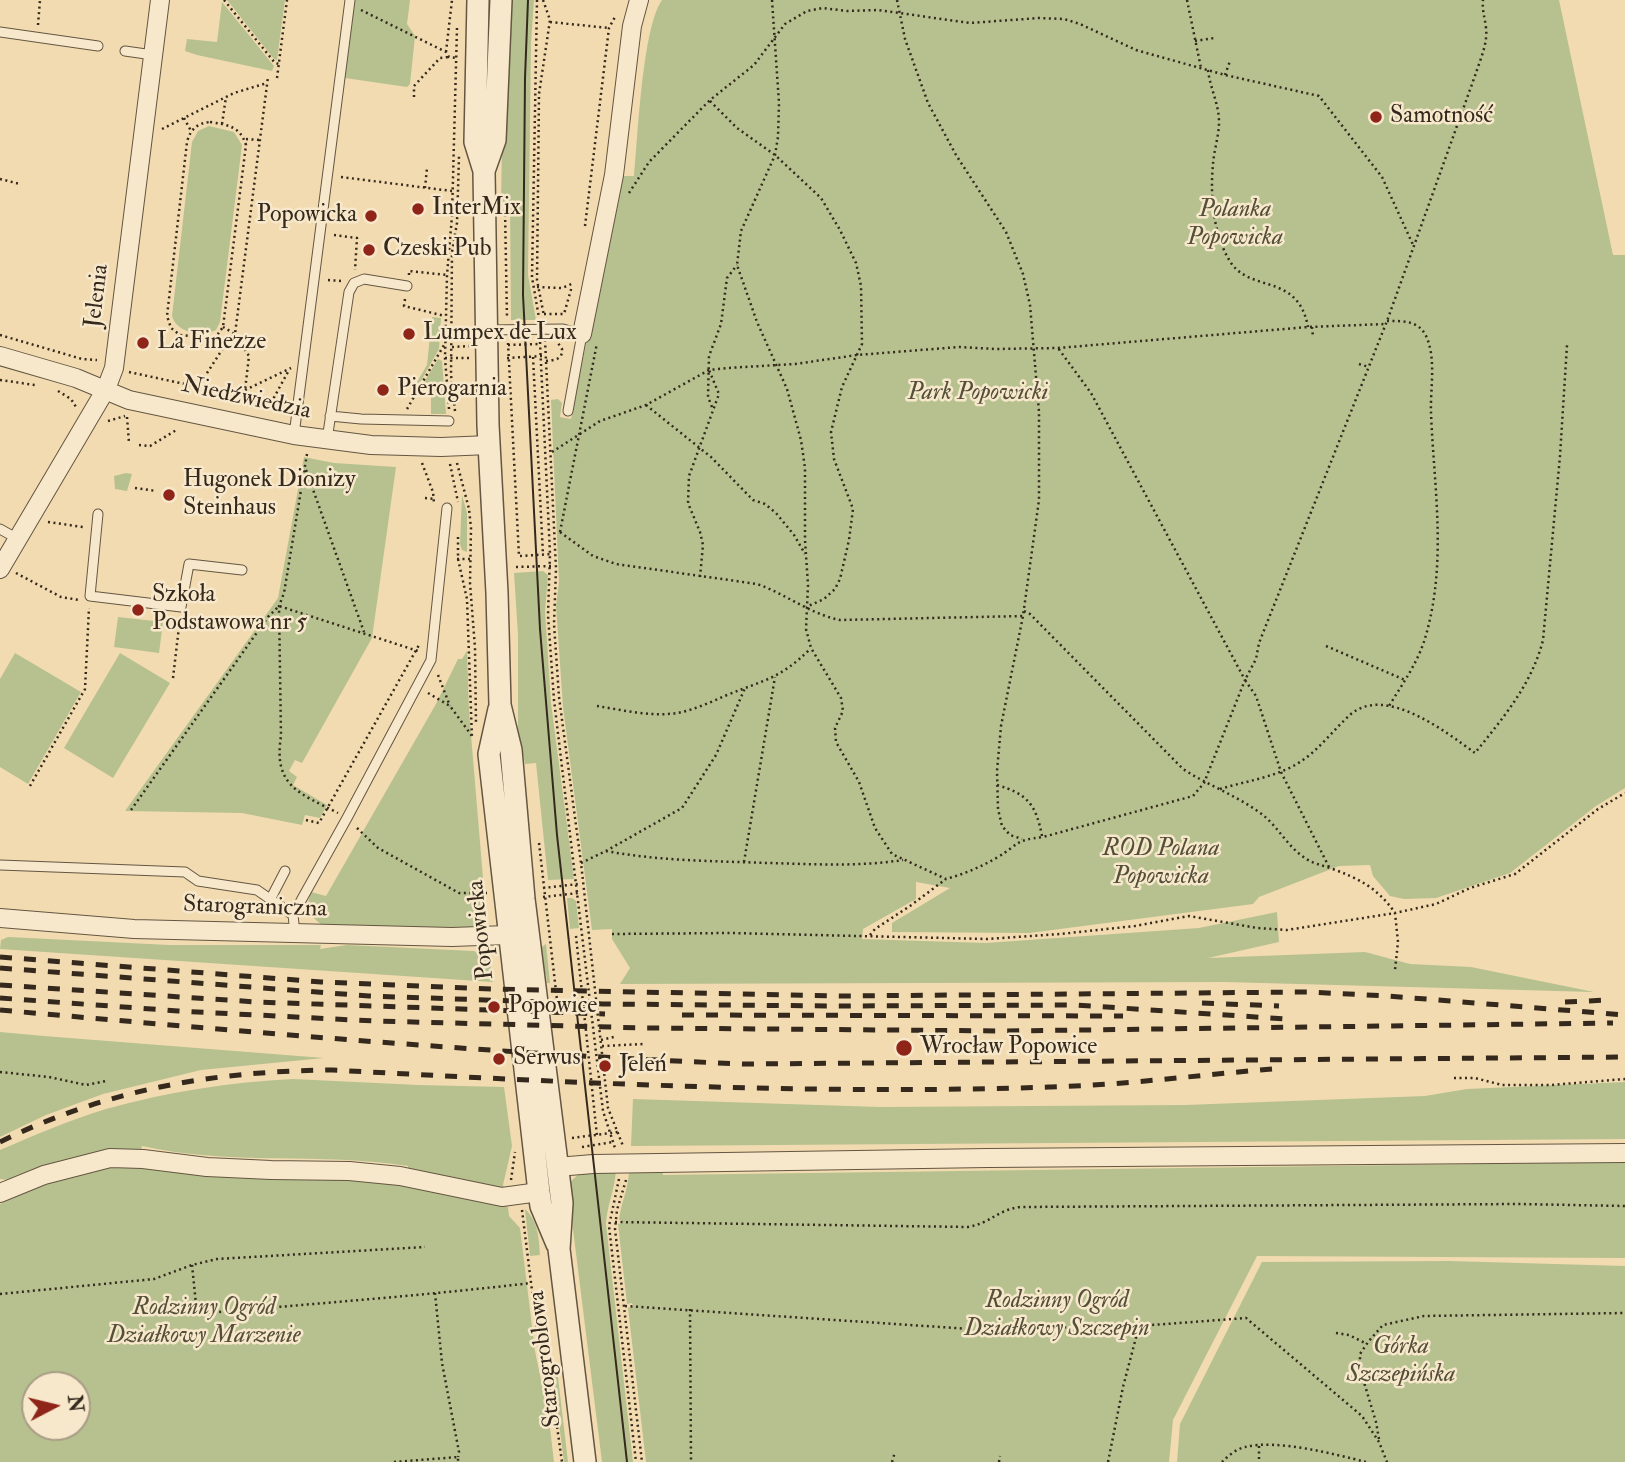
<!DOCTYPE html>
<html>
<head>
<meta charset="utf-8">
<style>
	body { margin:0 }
	#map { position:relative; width:1625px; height:1462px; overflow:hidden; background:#f2dbb1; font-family:"IM FELL Double Pica",serif }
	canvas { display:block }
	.north { position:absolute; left:21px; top:1371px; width:70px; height:70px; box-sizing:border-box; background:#f7e8cc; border:2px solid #a99c86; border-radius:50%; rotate:83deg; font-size:19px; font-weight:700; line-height:28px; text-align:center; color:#34291c }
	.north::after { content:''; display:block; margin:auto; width:24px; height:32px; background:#8f2418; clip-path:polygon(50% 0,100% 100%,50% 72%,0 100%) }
</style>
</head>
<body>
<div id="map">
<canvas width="1625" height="1462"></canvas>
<div class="north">N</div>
</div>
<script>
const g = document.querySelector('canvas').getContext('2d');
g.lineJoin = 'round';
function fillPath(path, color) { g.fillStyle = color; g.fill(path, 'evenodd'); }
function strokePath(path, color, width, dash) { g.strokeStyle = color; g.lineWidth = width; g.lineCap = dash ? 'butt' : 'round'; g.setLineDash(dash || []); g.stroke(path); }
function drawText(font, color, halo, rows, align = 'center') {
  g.font = font + ' "IM FELL Double Pica",serif'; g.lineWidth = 5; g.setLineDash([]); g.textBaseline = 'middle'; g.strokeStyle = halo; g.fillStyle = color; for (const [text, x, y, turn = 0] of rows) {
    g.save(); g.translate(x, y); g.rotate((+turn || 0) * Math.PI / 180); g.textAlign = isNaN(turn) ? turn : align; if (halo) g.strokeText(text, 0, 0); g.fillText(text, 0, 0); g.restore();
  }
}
const green = new Path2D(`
	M227,0h58l-8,60 -3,-1z
	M355,0h55l-3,24 8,12 -5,48 -3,3 -62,-9z
	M510,0h24l-3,43 -3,232 8,45h-25l-1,-114h-9l1,-64z
	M662,0h897l54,255h12v533l-29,18 -86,67 -74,25 -32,1 -14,-3 -17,-20 -3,-11 -31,1 -80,31 -6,7 -224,29 -137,-1v-9l58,-35 -34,-6v17l-53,30 -1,10 124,4 213,-15 78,-16 2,30 -71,16 157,-6 45,12 61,3 123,25 -369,-10 -605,2 10,-16 -18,-29v-10l-20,1 -29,-223 -7,-101 3,-24 -8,-182 7,-1 4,4 -2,14 11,2 33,-166 18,-77h12c4,-39 8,-147 28,-176z
	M222,2l52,64 -2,5 -75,-16 -12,-4 2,-12 30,3z
	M209,126l25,6 8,13 -22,177 -4,8c-15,8 -40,2 -44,-14l20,-174 6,-11z
	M432,317l9,1 -2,31 -22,39 -4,1 14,-24z
	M438,359l4,2 4,53h-15v-17l-14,-3z
	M304,457l30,6 62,4 -24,171 -70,125 -7,-3 -6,11 8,6 -4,8 34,20 -7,13 -15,-3 -3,10 -60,-12 -117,-2 153,-213z
	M126,473l6,1 -5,17 -12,-2 -1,-13z
	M462,495l5,18v39l-5,-2 -2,-6z
	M543,571l5,4 -3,36 6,92 23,176 -26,1 -12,-117 -11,1 -7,-35v-94l-4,-62z
	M118,617l45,5 -4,31 -45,-6z
	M467,651l2,60 16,191 1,11 -7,2v15l-156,-5c-13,-7 -18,-19 -12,-33l15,4 110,-192 22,-45h4z
	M15,653l66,39 -53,92 -28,-17v-88z
	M120,653l50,30 -57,95 -49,-30z
	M567,898h5l4,3 3,27 -9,1z
	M8,937l161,8h152l-1,4 27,-4 126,6c18,3 18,15 20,31l-493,-33 1,-9z
	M546,944l4,39h-3l-1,-9h-4l-2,-26z
	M0,1032l44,4 280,22 -123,12 -98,24 -57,21 -46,22z
	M293,1079l125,6 86,2 8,59 -9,39 2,5 -97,-19v-5c-88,-14 -179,0 -266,-20l-1,5 -131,29 -10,-1v-29c35,-15 70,-30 106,-41 61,-17 125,-27 187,-30z
	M1625,1082v57l-994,7 2,-47 247,8 305,-2 240,-9 42,-7z
	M1625,1162v96l-368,-2 -84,164 -4,42h-523l-18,-154 5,-2 -1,-3 -5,1 -9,-80 4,-1v-3h-3c2,-18 10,-32 10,-51l33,-1 1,7z
	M111,1166l289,17 62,11 46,13 1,9 11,12 15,123 14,68 5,43h-554v-258l47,-24zM35,1385h42v42h-42z
	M616,1170c-1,19 -9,35 -10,54l27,238h-31l-34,-273c6,-22 30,-18 48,-19z
	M525,1209c13,12 14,29 15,46l-10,1z
	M1449,1261l176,5v196h-448l3,-38 82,-162z
	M556,1372l2,5 10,85h-4l-8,-62 -9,-27z`);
const path = new Path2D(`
	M224,0l51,63 4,1
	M537,0l-5,277 7,41
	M543,0l7,20 -11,74 -2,186 7,36
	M772,0l7,103 -1,34 -3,18 -34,76 -4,34 20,57 30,67 14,51 4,28v72l3,45 -2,44 5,19 30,50 2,13 -8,17 1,14 23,40 16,46 17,26 54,25c18,-5 35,-12 52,-22 21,-13 17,-17 45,-20l150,-41 11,-13 41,-103 -154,-287 -33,-45
	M897,0l8,39 23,64 28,52 50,77 17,42 7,31 9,107v88l-16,116 -22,110 -4,45 1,38 4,17 8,9 12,4
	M1187,0l14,68
	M361,10l85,42 3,5 7,1
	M550,22l59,6
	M38,25l2,-25
	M1195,41l19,-3
	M446,52l6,-52
	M1208,70c2,18 11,34 11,52 0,14 -5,28 -6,42 -3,33 0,71 18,99 21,30 67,10 77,64
	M1225,75l5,-14
	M277,78l10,-78
	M414,97v-11l26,-28 9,-1
	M710,101l27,27 38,27 46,43 19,32 16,33 5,23 1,58 -20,43 -11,45 3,27 19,50 -4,31 -9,39 -5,10 -11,10 -18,8
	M184,118l7,13
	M210,122c18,3 30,4 36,23l-23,182 -5,7 -7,4 -31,-3 -9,-7 -4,-12 20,-174c3,-12 10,-19 23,-20z
	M222,124l4,-27
	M162,129l72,-36 33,-10
	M246,139l14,1
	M341,177l111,14
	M0,179l20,5
	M425,188l2,-20
	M629,193l20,-31 61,-62 44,-35 31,-41 22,-13 16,-3 24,3 31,-1 92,13 69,-5 25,1 16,5 56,26 89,25 94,21 63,81 32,70
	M505,209l2,110
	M585,226l24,-198 7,-13
	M334,235l23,3 -2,32
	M409,275v-4l38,4
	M328,280l14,1
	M537,287l25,1 12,-5
	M405,299l-1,7 41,10
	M544,314h20l8,-28
	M1387,321c14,0 30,-1 38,13 12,22 5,55 6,79 3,75 16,148 -5,222 -7,26 -23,48 -37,71
	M1312,327l1,10
	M0,335l82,24 15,1
	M545,340l11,229 -2,55 5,73 22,166 27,245 15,38
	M540,342l10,212 -2,61 6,85 49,411 12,37
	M508,343l11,213
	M508,345l32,-1
	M452,347l18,-1
	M533,357l10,198
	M445,358h24
	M507,358l35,-2
	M546,361c8,-1 17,-1 16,-12l-4,-6
	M1359,364l10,3
	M129,372l158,34
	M0,380l35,5
	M198,387l31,-48 6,-5 -12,-7
	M245,390l46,-22
	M58,391l13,8 5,8
	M238,396l7,-6 4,-34 -14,-22 33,-257
	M271,403l18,-33
	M646,405l65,52 42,43 12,4 11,9 18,22 11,19
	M712,407l-4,-10 1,-41 12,-32 6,-46 10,-13
	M407,409l37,-64
	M449,409l-4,-51 2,-83 5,-59 5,-188
	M455,411l-4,-36 1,-123 5,-29 2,-67
	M127,417l2,26
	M108,421l17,-5
	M139,445l11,1 28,-17
	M552,452l48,-31 46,-16 63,-35 18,-2 68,-4 62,-9 102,-8 37,2 62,-1 250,-21 78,-3
	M307,454l-23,139 -5,13 2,130c-8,50 18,57 57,77
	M422,463l11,29 1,11
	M457,463l12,46 2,19 -1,55 5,65 1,76
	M450,464l8,38
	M306,470l58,162
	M135,488l21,3
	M425,498l10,1
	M48,522l35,5
	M560,532l37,-189
	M560,532l33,24 23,8 141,20c29,10 53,30 83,36l183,-4
	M458,537v22l9,40 5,140
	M520,556l32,-2
	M457,559h15
	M516,567l35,-1
	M16,573l45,24 18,3
	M700,577l3,-32 -3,-13 -12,-29 1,-27 30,-82 -10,-24
	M1024,611l6,3 153,155c26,17 55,27 80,46 15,12 25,32 42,43 7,5 16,7 25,10 28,10 48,20 65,45l41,-9 34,-16 45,-14 83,-65 27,-16
	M1326,646l79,34
	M438,675l12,31
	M173,678l7,-60
	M428,693l22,13 22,30
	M597,706c25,4 54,11 80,7 17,-3 34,-11 50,-18 37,-15 53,-16 83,-46
	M997,785c31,9 39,20 45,51
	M30,786l55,-97 4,-81
	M1220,789c26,-8 57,-12 80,-27 20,-13 34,-33 51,-48 35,-29 95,18 124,39 28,-35 57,-69 68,-113l17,-184 7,-111
	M131,810l137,-193 11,-11 139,45
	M306,820l13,3 100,-178
	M357,828l21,20 81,45h28
	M539,843l18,157
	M606,851c53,10 108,10 162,12 45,1 90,4 135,-3
	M744,862l31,-185
	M581,863l25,-12 76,-43 34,-53 29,-67
	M1329,867l-48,-95 -25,-76 -11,-16 11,-21 3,-16 128,-322 89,-248c4,-13 12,-30 10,-45 -1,-10 -4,-17 -3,-28
	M543,888l35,-4
	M543,897l35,-4
	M612,934l118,-1 257,6 73,-5 75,-8 54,-10 68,12 30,2 108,-17 3,29 -3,28
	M870,935l5,-6 35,-23 36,-27
	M576,936l21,200
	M601,1040l13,-3
	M602,1046l42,-2
	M0,1072l49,5 37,8 20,-4
	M1454,1078h21l27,7h49l74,-6
	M572,1138l46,-6
	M582,1147l31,-5
	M619,1179l-10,47 27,236
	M511,1180l4,-28
	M626,1180l-9,30 -2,19 27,233
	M522,1210l17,137 15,58 8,57
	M615,1222l353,5c23,-4 29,-17 52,-20l498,-3 107,2
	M192,1265l5,49c111,-10 223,-18 334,-31
	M435,1293l7,70 17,89 -1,5
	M0,1294l154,-15 38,-14 25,-6 208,-12
	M625,1306l345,23 169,-3 107,-8 116,98 17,26 8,20
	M690,1309l1,153
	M1336,1333l13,2 16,8
	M1379,1439l-3,-17 -16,-53v-15l8,-12 15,-17 41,-9 201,-3
	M1259,1446v16
	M394,1462l64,-5v5
	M892,1462l3,-10
	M999,1462l1,-6
	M1108,1462l15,-75 16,-61
	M1222,1462c6,-6 14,-13 23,-15 32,-8 89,7 121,15`);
const service = new Path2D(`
	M0,32l98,14
	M125,51l28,4
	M487,330l76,-1 19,5 -14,77
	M330,416l31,3 88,2
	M294,435l56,-435
	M327,440l22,-148 5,-9 10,-4 43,7
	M98,514l-8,82 91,11 8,-43 53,6
	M0,529l18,10
	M0,865l185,7 13,9 59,9 36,25
	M271,898l14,-27
	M295,933l-2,-18 54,-97 84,-158 16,-152`);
const minor = new Path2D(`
	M582,334l32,-159 18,-149 7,-26
	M0,356l76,22 53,22 165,35 77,10 70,2 48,-2
	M0,569l106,-180 8,-21 46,-368
	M0,918l134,11 318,8 56,-2
	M557,1167l36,-3 395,-6 637,-5
	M0,1193l44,-18 66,-17 33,1 64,8 64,3 78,1 51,5 102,21 37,-5`);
const tertiary = new Path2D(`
	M478,0l-3,142 9,29 4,254 9,168 3,112 11,45 13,149 38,304 -3,46 26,213
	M484,171l11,-31 6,-140
	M499,709l-10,45 50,438 2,14 16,38`);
const tram = new Path2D(`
	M528,0l-3,78 -2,217 17,334 17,206 70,627`);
const rail = new Path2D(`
	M0,957l321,25 170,7 348,7 469,-4 80,4 237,19
	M0,968l369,28 234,8 237,2 236,-1 210,14
	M0,985l257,17 348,12
	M0,998l178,13 196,10 273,7 359,3 607,-8
	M1565,1002l44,-2
	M1202,1003l77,3
	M0,1010c248,22 496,44 744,54l881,-7
	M682,1015l441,1
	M0,1142c107,-53 215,-71 333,-72 239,13 479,25 718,17 74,-2 147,-12 221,-18`);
const markers = [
	[1376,117,7,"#8f2418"],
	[418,209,7,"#8f2418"],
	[371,216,7,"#8f2418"],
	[369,250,7,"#8f2418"],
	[409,334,7,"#8f2418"],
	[143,343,7,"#8f2418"],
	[383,390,7,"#8f2418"],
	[169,495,7,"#8f2418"],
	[138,610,7,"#8f2418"],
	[494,1007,7,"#8f2418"],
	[904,1048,9,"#8f2418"],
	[499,1059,7,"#8f2418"],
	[605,1066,7,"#8f2418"]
];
const poiNames = [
	["Samotność",1390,117],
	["InterMix",432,209],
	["Popowicka",357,216,"right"],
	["Czeski Pub",383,250],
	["Lumpex de Lux",423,334],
	["La Finezze",157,343],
	["Pierogarnia",397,390],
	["Hugonek Dionizy",183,481],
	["Steinhaus",183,509],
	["Szkoła",152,596],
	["Podstawowa nr 5",152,624],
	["Popowice",508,1007],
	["Wrocław Popowice",920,1048],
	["Serwus",513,1059],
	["Jeleń",619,1066]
];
const parkNames = [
	["Polanka",1235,211],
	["Popowicka",1235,239],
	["Park Popowicki",978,394],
	["ROD Polana",1161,850],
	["Popowicka",1161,878],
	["Rodzinny Ogród",1057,1302],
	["Działkowy Szczepin",1057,1330],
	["Rodzinny Ogród",204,1309],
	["Działkowy Marzenie",204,1337],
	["Górka",1401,1348],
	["Szczepińska",1401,1376]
];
const streetNames = [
	["Jelenia",98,296,-83],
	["Niedźwiedzia",246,399,12],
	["Starograniczna",255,908,2],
	["Popowicka",482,930,-96],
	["Starogroblowa",546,1359,-97]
];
fillPath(green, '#b6c18f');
strokePath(service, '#645641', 11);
strokePath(minor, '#645641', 20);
strokePath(tertiary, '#645641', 24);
strokePath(path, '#34291c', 2.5, [2, 3.5]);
strokePath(service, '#f7e8cc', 9);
strokePath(minor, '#f7e8cc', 18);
strokePath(tertiary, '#f7e8cc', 21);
strokePath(tram, '#34291c', 2);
strokePath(rail, '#34291c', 5, [12, 12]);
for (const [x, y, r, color] of markers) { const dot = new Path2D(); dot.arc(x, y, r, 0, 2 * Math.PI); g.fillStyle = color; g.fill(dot); strokePath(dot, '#f7e8cc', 2.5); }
drawText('24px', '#34291c', '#f7e8cc', poiNames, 'left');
drawText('italic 24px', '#544f39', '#f7e8cc', parkNames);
drawText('24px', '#34291c', '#f7e8cc', streetNames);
</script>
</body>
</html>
